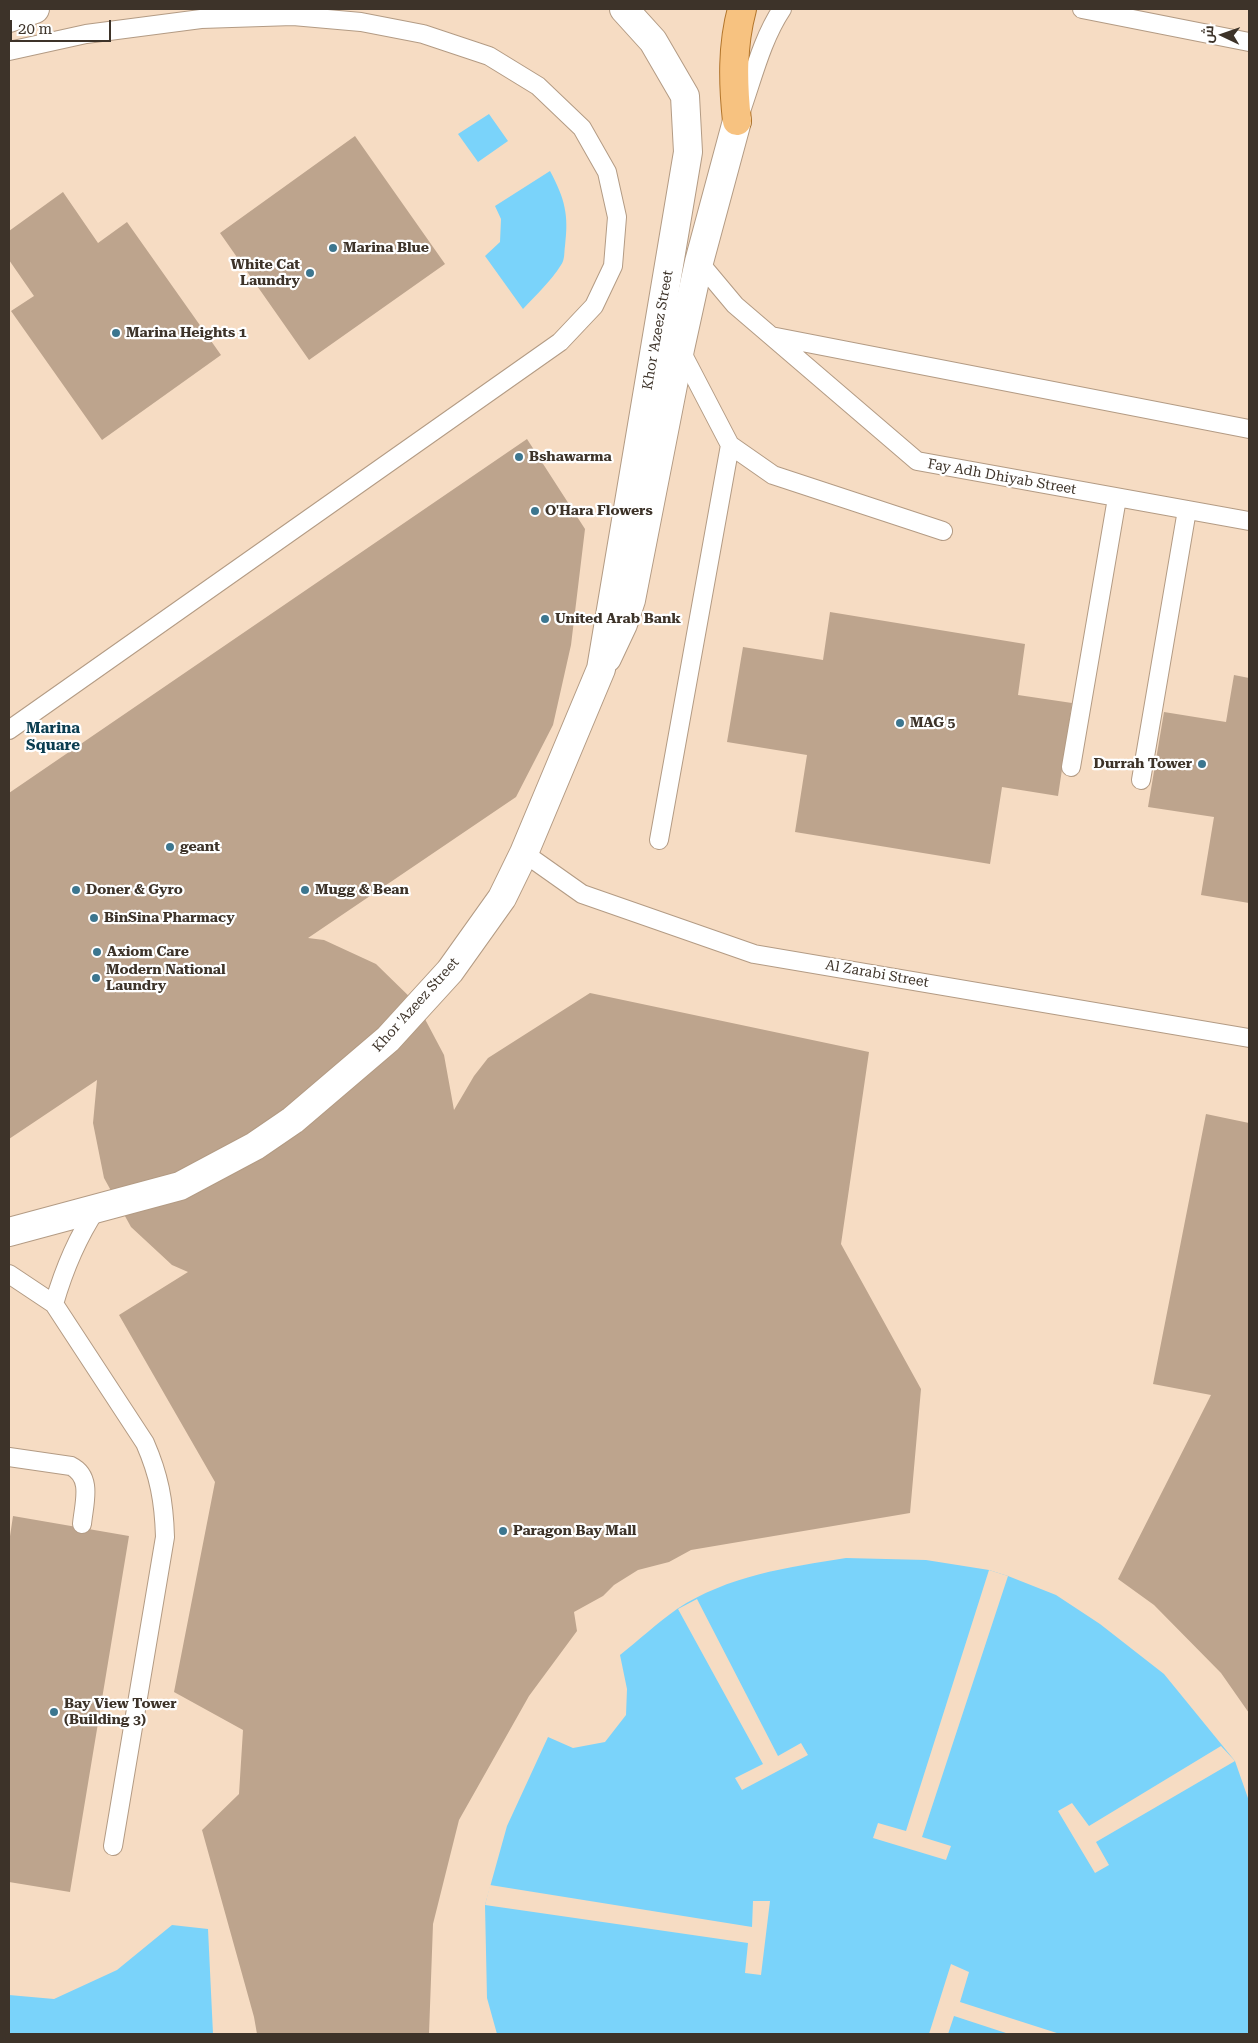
<!DOCTYPE html>
<html>
<head>
<meta charset="utf-8">
<style>
	body { margin:0 }
	#map { position:relative; width:1258px; height:2043px; overflow:hidden; background:#f6dcc3; font-family:"Roboto Serif",Cairo,serif }
	canvas { display:block }
	.frame { position:absolute; inset:0; border:10px solid #3d3329; pointer-events:none }
	.north { position:absolute; left:1198px; top:10px; width:50px; height:50px; -webkit-text-stroke:4px #fff; paint-order:stroke; rotate:273deg; font-size:14px; font-weight:700; line-height:20px; text-align:center; color:#3d3329 }
	.north::after { content:''; display:block; margin:auto; width:18px; height:22px; background:#3d3329; clip-path:polygon(50% 0,100% 100%,50% 72%,0 100%) }
	.scale { position:absolute; left:10px; top:20px; width:101px; height:22px; box-sizing:border-box; border:2px solid #3d3329; border-top:0; padding-left:6px; font-size:15px; line-height:18px; white-space:nowrap; color:#3d3329; -webkit-text-stroke:4px #fff; paint-order:stroke }
</style>
</head>
<body>
<div id="map">
<canvas width="1258" height="2043"></canvas>
<div class="frame"></div>
<div class="north">ش</div>
<div class="scale">20 m</div>
</div>
<script>
const g = document.querySelector('canvas').getContext('2d');
g.lineJoin = 'round';
function fillPath(path, color) { g.fillStyle = color; g.fill(path, 'evenodd'); }
function strokePath(path, color, width, dash) { g.strokeStyle = color; g.lineWidth = width; g.lineCap = dash ? 'butt' : 'round'; g.setLineDash(dash || []); g.stroke(path); }
function drawText(font, color, halo, rows, align = 'center') {
  g.font = font + ' "Roboto Serif",serif'; g.lineWidth = 4.5; g.setLineDash([]); g.textBaseline = 'middle'; g.strokeStyle = halo; g.fillStyle = color; for (const [text, x, y, turn = 0] of rows) {
    g.save(); g.translate(x, y); g.rotate((+turn || 0) * Math.PI / 180); g.textAlign = isNaN(turn) ? turn : align; if (halo) g.strokeText(text, 0, 0); g.fillText(text, 0, 0); g.restore();
  }
}
const water = new Path2D(`
	M489,114l19,27 -30,21 -20,-28z
	M550,171c15,28 19,44 15,75 -1,6 0,14 -4,19 -10,16 -25,30 -38,44l-38,-53 15,-14 1,-23 -6,-13z
	M846,1558l80,2 63,10 19,6 48,19 44,29 64,50 71,87 14,40v233h-752l-10,-36 -2,-93 22,-79 41,-89 25,11 32,-6 21,-27 1,-26 -7,-34c19,-15 37,-32 57,-46 50,-33 111,-42 169,-51z
	M172,1925l36,4 5,105h-204v-39l45,4 63,-29z`);
const pier = new Path2D(`
	M989,1570l19,6 -86,261 29,9 -5,14 -73,-22 5,-15 28,8z
	M697,1599l81,157 23,-13 7,12 -66,35 -7,-12 28,-14 -85,-155z
	M1221,1746l14,15 -139,81 13,23 -14,8 -37,-62 14,-8 17,23z
	M490,1885l262,42 1,-26h17l-9,74 -16,-2 3,-30 -263,-38z
	M951,1964l18,8 -9,30 100,32h-51l-55,-18 -6,18h-19z`);
const building = new Path2D(`
	M355,136l90,128 -136,96 -89,-127z
	M63,192l35,51 29,-21 94,133 -119,85 -91,-129 23,-15 -25,-36v-29z
	M527,439l58,90 -14,116 -18,80 -37,72 -208,141 16,2 52,24 41,40 27,51 10,55 20,-34 14,-18 102,-65 279,59 -28,192 80,145 -11,124 -219,37 -22,12 -31,8 -24,15 -11,11 -29,16 3,19 -48,65 -70,124 -26,104 -4,110h-172l-3,-17 -52,-187 37,-36 4,-64 -69,-38 41,-210 -96,-167 69,-43 -16,-7 -41,-38 -27,-49 -11,-55 4,-43 -88,59v-346z
	M830,612l195,32 -7,51 54,8 -14,93 -56,-9 -12,77 -195,-32 12,-77 -80,-13 16,-95 80,13z
	M1234,675l15,3v225l-48,-8 13,-78 -66,-10 16,-95 62,10z
	M1206,1114l43,9v590l-28,-40 -67,-68 -36,-26 93,-184 -58,-11z
	M13,1516l116,20 -59,356 -61,-10v-339z`);
const service = new Path2D(`
	M1082,9l167,33
	M9,51l77,-17 115,-15 92,-3 68,6 62,12 66,22 49,30 44,42 25,44 10,45 -4,49 -19,40 -34,36 -551,388
	M741,111c12,-34 21,-72 41,-102
	M699,262l36,43 182,156 332,60
	M771,336l478,93
	M680,349l50,96 43,30 170,56
	M1071,767l46,-269
	M1141,780l46,-270
	M659,840l71,-395
	M524,853l58,41 172,60 495,84
	M9,1274l45,30 91,139c14,32 19,58 20,94l-52,309
	M54,1304c10,-35 23,-66 43,-96
	M9,1457l62,9c22,11 13,37 11,58`);
const minor = new Path2D(`
	M607,658l16,-34 8,-24 49,-251 19,-87 38,-141`);
const tertiary = new Path2D(`
	M9,18l26,-9
	M9,1232l171,-46 75,-40 38,-26 95,-81 62,-68 52,-73 22,-45 77,-184 87,-517 -3,-56 -32,-55 -29,-32`);
const primary = new Path2D(`
	M737,121c-4,-38 -5,-75 5,-112`);
const markers = [
	[333,248,5,"#3c768f"],
	[310,273,5,"#3c768f"],
	[116,333,5,"#3c768f"],
	[519,457,5,"#3c768f"],
	[535,511,5,"#3c768f"],
	[545,619,5,"#3c768f"],
	[900,723,5,"#3c768f"],
	[1202,764,5,"#3c768f"],
	[170,847,5,"#3c768f"],
	[76,890,5,"#3c768f"],
	[305,890,5,"#3c768f"],
	[94,918,5,"#3c768f"],
	[97,952,5,"#3c768f"],
	[96,978,5,"#3c768f"],
	[503,1531,5,"#3c768f"],
	[54,1712,5,"#3c768f"]
];
const poiNames = [
	["Marina Blue",343,248],
	["White Cat",300,265,"right"],
	["Laundry",300,281,"right"],
	["Marina Heights 1",126,333],
	["Bshawarma",529,457],
	["O'Hara Flowers",545,511],
	["United Arab Bank",555,619],
	["MAG 5",910,723],
	["Durrah Tower",1192,764,"right"],
	["geant",180,847],
	["Doner & Gyro",86,890],
	["Mugg & Bean",315,890],
	["BinSina Pharmacy",104,918],
	["Axiom Care",107,952],
	["Modern National",106,970],
	["Laundry",106,986],
	["Paragon Bay Mall",513,1531],
	["Bay View Tower",64,1704],
	["(Building 3)",64,1720]
];
const streetNames = [
	["Khor 'Azeez Street",658,330,-80],
	["Fay Adh Dhiyab Street",1002,477,10],
	["Al Zarabi Street",877,974,10],
	["Khor 'Azeez Street",416,1005,-48]
];
const neighbourhoodNames = [
	["Marina",53,729],
	["Square",53,746]
];
fillPath(water, '#7ad3fa');
fillPath(pier, '#f6dcc3');
fillPath(building, '#bda48d');
strokePath(service, '#b39b84', 20);
strokePath(minor, '#b39b84', 30);
strokePath(tertiary, '#b39b84', 30);
strokePath(primary, '#b2752b', 30);
strokePath(service, '#fff', 18);
strokePath(minor, '#fff', 28);
strokePath(tertiary, '#fff', 28);
strokePath(primary, '#f7c280', 28);
for (const [x, y, r, color] of markers) { const dot = new Path2D(); dot.arc(x, y, r, 0, 2 * Math.PI); g.fillStyle = color; g.fill(dot); strokePath(dot, '#fff', 2); }
drawText('bold 14px', '#3d3329', '#fff', poiNames, 'left');
drawText('14px', '#3d3329', '#fff', streetNames);
drawText('bold 15px', '#0b3d50', '#fff', neighbourhoodNames);
</script>
</body>
</html>
